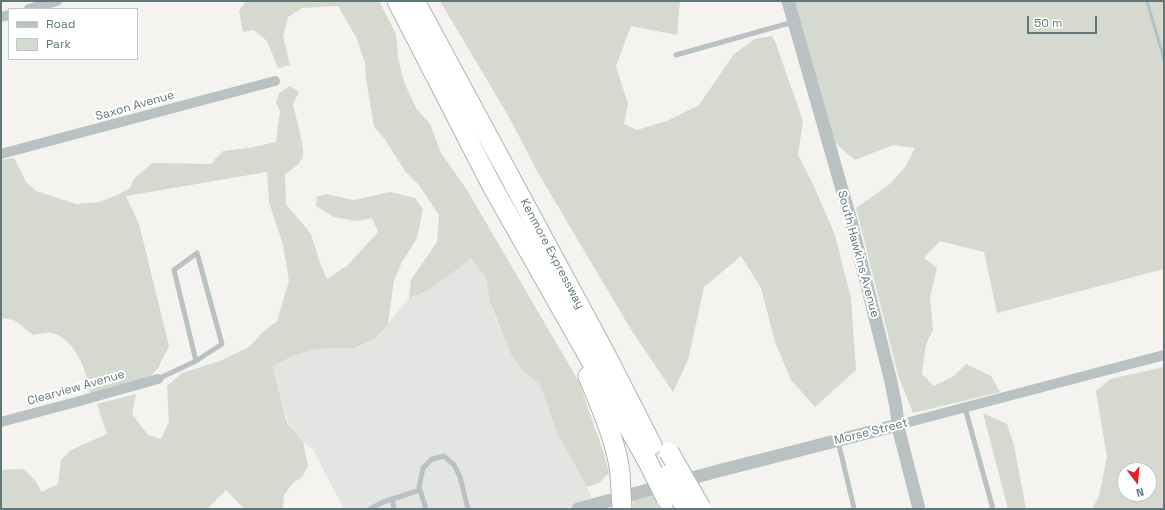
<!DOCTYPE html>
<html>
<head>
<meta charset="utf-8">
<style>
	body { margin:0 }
	#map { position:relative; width:1165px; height:510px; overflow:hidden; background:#f4f3f0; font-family:"Space Grotesk",sans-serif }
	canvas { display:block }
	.frame { position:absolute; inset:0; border:2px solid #5f777b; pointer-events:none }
	.legend { position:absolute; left:8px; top:8px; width:130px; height:52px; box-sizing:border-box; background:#fff; border:1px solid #bfc9ca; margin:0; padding:5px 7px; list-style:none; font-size:12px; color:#5f777b }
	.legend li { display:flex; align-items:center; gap:8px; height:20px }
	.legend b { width:20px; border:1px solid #bfc9ca }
	.north { position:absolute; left:1117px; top:462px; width:40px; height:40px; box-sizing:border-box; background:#fff; border:1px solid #bfc9ca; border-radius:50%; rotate:164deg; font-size:11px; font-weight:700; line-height:16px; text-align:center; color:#5f777b }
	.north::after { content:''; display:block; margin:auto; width:14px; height:18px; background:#e42027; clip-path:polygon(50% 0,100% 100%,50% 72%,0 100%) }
	.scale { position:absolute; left:1027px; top:16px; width:70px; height:18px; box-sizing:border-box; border:2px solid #5f777b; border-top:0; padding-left:5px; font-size:12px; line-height:14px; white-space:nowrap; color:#5f777b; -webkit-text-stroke:3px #fff; paint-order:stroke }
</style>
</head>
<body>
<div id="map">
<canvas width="1165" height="510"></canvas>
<div class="frame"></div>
<ul class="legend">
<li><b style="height:5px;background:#bac1c3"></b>Road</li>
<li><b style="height:11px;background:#d5d9cf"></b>Park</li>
</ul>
<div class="north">N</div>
<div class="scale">50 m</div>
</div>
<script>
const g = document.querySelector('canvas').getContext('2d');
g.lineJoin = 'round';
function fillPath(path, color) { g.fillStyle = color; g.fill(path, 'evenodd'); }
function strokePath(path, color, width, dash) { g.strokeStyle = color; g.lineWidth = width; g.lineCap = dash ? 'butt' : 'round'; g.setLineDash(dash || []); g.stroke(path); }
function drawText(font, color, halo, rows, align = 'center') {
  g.font = font + ' "Space Grotesk",sans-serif'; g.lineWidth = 4; g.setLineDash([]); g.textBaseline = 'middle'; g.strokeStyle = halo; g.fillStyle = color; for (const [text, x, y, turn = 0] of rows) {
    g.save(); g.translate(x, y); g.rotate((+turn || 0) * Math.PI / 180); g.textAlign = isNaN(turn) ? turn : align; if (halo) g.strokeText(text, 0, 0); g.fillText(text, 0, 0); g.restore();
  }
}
const built = new Path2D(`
	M471,259l15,18 4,25 7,20 26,49 17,14 17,48 30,54 6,14 -30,8h-219l-31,-59 -10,-8 -15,-19 -15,-56 19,-11 26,-7 37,-1 22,-11 32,-39 20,-8z`);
const green = new Path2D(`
	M246,1h133l17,33 2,24 6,24 12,26 14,16 11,29 26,37 112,192 25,72 5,19 -10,10 -12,4 -30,-54 -17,-48 -17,-14 -11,-15 -22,-54 -4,-25 -15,-18 -42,31 -20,8 2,-18 26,-38 2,-27 -21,-31 -13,-13 -21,-33 -10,-11 -8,-49 -1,-15 -9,-26 -18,-31 -36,2 -14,9 -5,19 7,29 -12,3 -11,-27 -13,-11 -11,2 -4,-21z
	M440,1h240l-3,34 -46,-9 -15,40 12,38 -4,20 13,6 30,-9 32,-16 35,-51 21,-15 17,-3 4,8 27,77 -5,34 15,29 22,51 16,63 5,72 -41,37 -24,-27 -16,-38 -14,-54 -20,-32 -37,31 -16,73 -15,32 -43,-64 -93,-157 -28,-54z
	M794,1h370v268l-167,44 -13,-61 -44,-11 -16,17 13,10 -7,30 3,32 -7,14 -4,30 12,12 20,-10 12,-12 25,12 9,16 -87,21 -15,-38 -42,-167 34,-24 16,-18 9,-18 -22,-3 -38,15 -22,-19z
	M290,86l9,6 -6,12c2,10 12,44 10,52 -2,8 -12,14 -18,18l1,30 25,30 9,29 7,16 21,-14 30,-33 -6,-14 -15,3 -23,-4 -18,-11 1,-9 9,-3 28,6 36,-8 25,6 8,11 -6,29 -15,24 -8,18 -6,44 -11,13 -22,11 -37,1 -26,7 -19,11 14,56 16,19 5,24 -6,11 -9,6 -9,12 -1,14h-39l-18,-19 -17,17v2h-208v-39l23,-1 12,13 6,10 16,-8 3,-24 10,-10 36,-16 -10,-30 39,-10 -4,20 16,21 13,4 8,-17 -2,-36 15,-13 38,-12 29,-14 13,-14 15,-12 12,-40 -6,-36 -14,-43 -2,-30 -141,24 13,28 30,122 -11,22 -7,8 -61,18c-3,-22 -14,-55 -38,-61 -5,-1 -13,1 -19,2l-19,-15 -13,-2v-158l13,-2 12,24 10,9 40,13 23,-2 16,-6 15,-8 4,-9 18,-16 60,1 3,-5 8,-8 26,-3 27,-6 4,-31 -4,-8 3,-10z
	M1164,367v142h-72l7,-13 8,-39 -11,-66 14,-12zM1125,470h24v24h-24z
	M983,413l24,11 7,21 12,64h-18z
	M655,495l7,14h-29v-8z`);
const stream = new Path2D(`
	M1147,1l17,58`);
const service = new Path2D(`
	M676,55l117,-33
	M158,379l38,-18 -22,-91 23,-17 25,91 -26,17
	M965,408l28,101
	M838,441l16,67
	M392,499l2,10
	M370,509l13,-7 37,-12
	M426,509l-7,-22 4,-19 9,-9 12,-3 10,9 6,12 8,32`);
const minor = new Path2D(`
	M29,9l28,-8
	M1,17l8,-2
	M1,154l274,-73
	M1,422l75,-20 82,-23
	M898,425l266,-70`);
const tertiary = new Path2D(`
	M788,1l63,220 40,161 5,25 3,24 20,78
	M578,509l140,-38 180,-46`);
const motorway = new Path2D(`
	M397,1l95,185 155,274
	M415,1l190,352 47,92
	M588,376c13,32 28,64 32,97`);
const motorwayBridge = new Path2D(`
	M669,452l32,56
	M647,460l19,38
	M620,473l2,36
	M668,475l18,34`);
const streetNames = [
	["Saxon Avenue",135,106,-16],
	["Kenmore Expressway",552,254,62],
	["South Hawkins Avenue",858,254,75],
	["Clearview Avenue",76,388,-16],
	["Morse Street",871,432,-14]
];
fillPath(built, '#e4e5e3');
fillPath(green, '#d5d9cf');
strokePath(stream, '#b1c4c4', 3);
strokePath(motorway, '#aeb4b6', 21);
strokePath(service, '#bac1c3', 5);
strokePath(minor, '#bac1c3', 10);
strokePath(tertiary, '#bac1c3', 13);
strokePath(motorway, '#fff', 19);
strokePath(motorwayBridge, '#aeb4b6', 21, []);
strokePath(motorwayBridge, '#fff', 19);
drawText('12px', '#5f777b', '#fff', streetNames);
</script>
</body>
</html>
